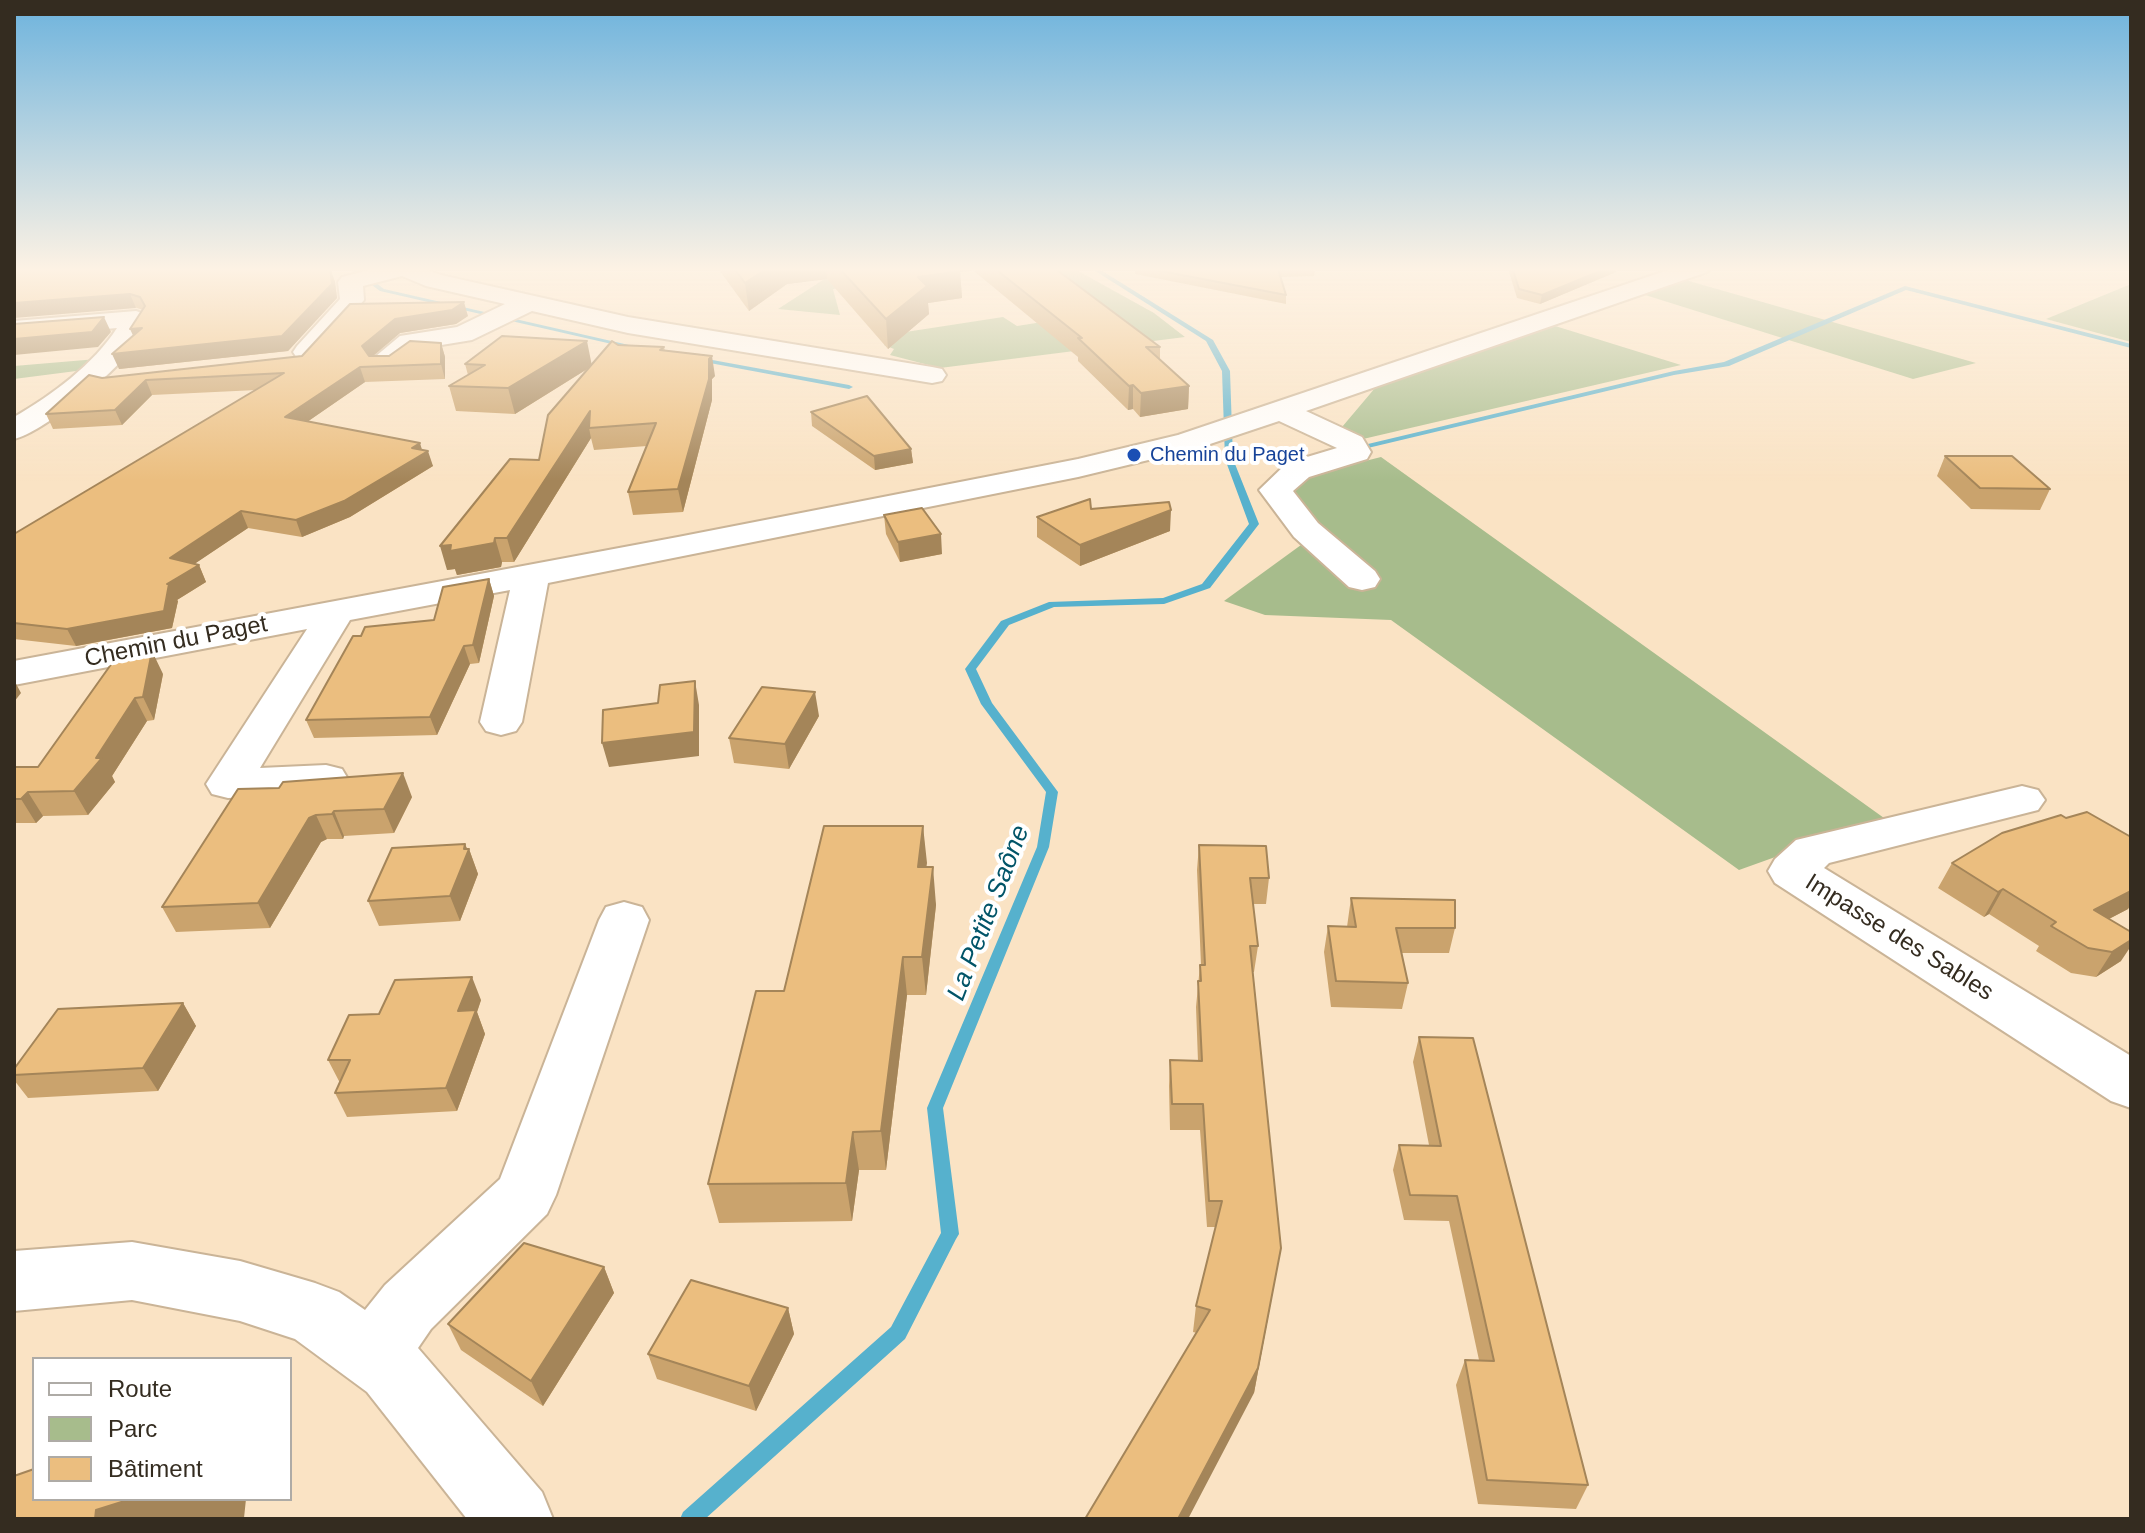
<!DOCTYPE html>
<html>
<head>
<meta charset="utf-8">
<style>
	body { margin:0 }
	#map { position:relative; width:2145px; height:1533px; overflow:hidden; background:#fae3c4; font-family:Arial,sans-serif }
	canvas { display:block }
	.frame { position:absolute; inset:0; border:16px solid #342c20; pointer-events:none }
	.legend { position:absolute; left:32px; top:1357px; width:260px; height:144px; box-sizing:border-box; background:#fff; border:2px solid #aeaba6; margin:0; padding:10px 14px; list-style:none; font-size:24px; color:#342c20 }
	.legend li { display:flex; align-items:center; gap:16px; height:40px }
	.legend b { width:40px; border:2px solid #aeaba6 }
</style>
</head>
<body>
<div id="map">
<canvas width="2145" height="1533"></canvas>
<div class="frame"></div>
<ul class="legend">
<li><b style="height:10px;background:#fff"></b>Route</li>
<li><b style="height:22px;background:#a7bc8c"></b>Parc</li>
<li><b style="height:22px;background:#ebbe7f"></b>Bâtiment</li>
</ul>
</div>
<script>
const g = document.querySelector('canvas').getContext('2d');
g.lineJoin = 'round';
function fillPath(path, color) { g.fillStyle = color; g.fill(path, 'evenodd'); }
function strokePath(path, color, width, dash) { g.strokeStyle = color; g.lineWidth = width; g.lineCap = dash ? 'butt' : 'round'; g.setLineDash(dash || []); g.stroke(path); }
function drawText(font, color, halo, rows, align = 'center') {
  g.font = font + ' Arial,sans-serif'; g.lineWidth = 8; g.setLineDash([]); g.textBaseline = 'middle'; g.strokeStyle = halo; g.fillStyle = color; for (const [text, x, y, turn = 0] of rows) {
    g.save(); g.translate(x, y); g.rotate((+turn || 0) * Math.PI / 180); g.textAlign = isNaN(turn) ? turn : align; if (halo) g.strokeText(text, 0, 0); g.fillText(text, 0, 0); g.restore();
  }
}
const green = new Path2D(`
	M934,267h65l-166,22 7,26 -62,-6 48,-31z
	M1026,267h45l83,46 31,24 -245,31 -50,-13 4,-6 -10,-4 15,-12 104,-16 14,9 88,-14z
	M1682,279l294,84 -63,16 -271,-85z
	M2131,284v58l-85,-23z
	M1552,325l129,40 -318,74 -21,-12 33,-39z
	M97,359l-13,11 -70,9v-13z
	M1381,457l503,361 -145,52 -348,-250 -126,-5 -41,-14 77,-56 -17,-53 26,-17z`);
const stream = new Path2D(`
	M347,267l10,1 27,21 258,59 -4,2 -258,-59z
	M1089,267h7l117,73 17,31 3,88 26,65 -49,64 -46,16 -110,3 -45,18 -33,44 16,34 66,89 -9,55 -106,261 16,126 -3,5 -51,100 -200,180h-25l3,-7 208,-185 50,-94 -14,-125 110,-261 9,-55 -65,-88 -16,-35 36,-48 48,-19 114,-4 39,-14 47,-60 -24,-65 -3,-88 -16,-30z
	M1905,286l226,58v4l-225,-58 -177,76 -55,9 -323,77 -4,-3 327,-78 50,-9z
	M696,357l153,28 4,2 -4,2 -150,-28h-3z`);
const minor = new Path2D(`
	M381,267h39l21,8 187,42 304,50 10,2 4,6 -4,6 -10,2 -304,-50 -96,-22 -60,29 -55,9 -23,18h-20l-4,-6 30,-25 57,-9 48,-23 -79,-18 -24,-10 -39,10 1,14 -49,58h-18l-4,-6 4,-6 43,-47 -2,-17 4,-5z
	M1677,267h34l-4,5 -401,139 56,26 9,15 -4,7 -58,18 -16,14 25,32 57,48 5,8 -5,8 -13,3 -13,-3 -55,-50 -35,-47 28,-27 50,-15 -58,-27 -81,27 -120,29 -530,106 -26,139 -6,9 -15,4 -15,-4 -6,-9 30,-132 -160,30 -90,148 66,-3 16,4 6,10 -6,10 -16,4 -98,5 -16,-4 -6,-10 101,-155 -293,56v-24l664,-124 400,-78 100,-24z
	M136,311l9,3 4,5c-8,12 -14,27 -24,38 -20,23 -82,75 -111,82v-22c37,-21 80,-53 103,-89l-103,9v-16z
	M2022,786l16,4 7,10 -7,10 -209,53 -5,5 307,188v52l-20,-7 -336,-218 -7,-12 7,-12 21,-19z
	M624,902l18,5 7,13 -93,275 -9,19 -116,115 -13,19 124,144 11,27h-86l-100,-127 -72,-53 -55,-18 -108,-21 -118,11v-60l118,-9 108,19 75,22 24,9 26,18 20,-25 115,-106 99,-259 7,-13z`);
const wall = new Path2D(`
	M14,267l316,1 5,14 2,16 -49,53 -169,18 24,-59z
	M717,267h238l5,4 2,27 -34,5 1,11 -41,35 -61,-70 -40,5 -38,27z
	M974,267h79l107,80v12l29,27 -1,23 -48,8 -7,-8 -5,1 -50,-49v-4l-103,-85z
	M1135,267h180l-1,9 -33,1 5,18v9l-151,-30z
	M1510,267h107l-1,5 -76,32 -23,-6 -8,-26z
	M468,316l-12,8 -56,9 -27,23h16l52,-13 4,14v22l-80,3 -58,40 115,28 11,16 -83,51 -48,20 -54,-9 -54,36 5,1 7,17 -29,18 1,1 -6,27 -96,18 -62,-7v-105l243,-144 -105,5 -30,30 -69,4 -7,-15 56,-36 200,-22z
	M618,345l46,2 1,4 50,25 -3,3v21l-29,112 -50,3 -5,-23 19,-46 -53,4 -3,-12 -77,124h-12l-1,5 -44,8 -2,-6 -8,1 92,-110 50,-92 -74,46 -59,-3 -7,-25 19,-11 -3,-11h127z
	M811,412l100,37 2,14 -38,7 -63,-44z
	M1945,456l105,33 -10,21 -69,-1 -34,-33z
	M1091,509l79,22 -90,35 -43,-29v-20z
	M884,515l58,39 -42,8 -14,-28z
	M489,579l5,17 -15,67 -9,1 -33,71 -123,3 -8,-18 55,-84 73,-16z
	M163,674l-9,46 -7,1 -35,55 3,6 -27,33 -45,1 -7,7h-22v-56h24z
	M819,716l-30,53 -55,-6 -5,-25z
	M279,788l133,9 -18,36 -50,3 -1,3h-16l-6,3 -51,86 -94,4 -14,-25z
	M2066,818l65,19v67l-3,5 -19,10 12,42 -25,16 -25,-4 -35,-22 3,-5 -50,-32 -5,3 -46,-29 14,-25z
	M923,826l3,41 10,38 -10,90h-19l-21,175h-27l-7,51 -133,2 -11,-39 76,-193z
	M465,844l2,5h2l9,25 -18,47 -81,5 -11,-25z
	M1199,845l70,33 -3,26h-13l5,42 -4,26h-1l28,276 -27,145 -57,-60 -4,-1 3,-26 20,-79h-9l-7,-97h-30l-1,-44 1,-26 28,1 -2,-54 4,-42h1l-4,-95z
	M1351,898l104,30 -6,25h-48l7,30 -6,26 -71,-2 -7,-55 4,-26 19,1z
	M481,1000l-4,12 8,22 -28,77 -110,6 -12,-24 5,-10 -12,-23 51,-46z
	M183,1003l13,23 -38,65 -130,7 -14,-18v-11z
	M1419,1037l169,448 -12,24 -98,-5 -22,-119 9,-25h14l-30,-139 -45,-1 -11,-50 6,-25h30l-16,-83z
	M604,1267l10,26 -71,113 -82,-56 -13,-26z
	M788,1308l6,26 -38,77 -99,-32 -9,-25z`);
const shadedWall = new Path2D(`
	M769,267h57l1,12 -40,5 -38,27 -4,-28z
	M1610,267h7l-1,5 -76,32 2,-9z
	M330,268l5,14 2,16 -49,53 -169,18 -7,-15z
	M960,271l2,27 -34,5 1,11 -41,35 -2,-30 32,-42z
	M130,294l6,14 -122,10v-15z
	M464,302l4,14 -12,8 -56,9 -33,28 -5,-15 33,-27z
	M104,317l7,15 -13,15 -84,8v-16z
	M142,328l-5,16 -7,-15z
	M587,341l5,25 -77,48 -7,-26z
	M441,343l4,14v22l-4,-15z
	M712,356l3,20 -3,3v21l-29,112 -5,-23 31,-130z
	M360,367l5,15 -74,51 -6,-16z
	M146,380l6,15 -30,30 -7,-15z
	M1133,385v24l-5,1 1,-24z
	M1189,386l-1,23 -48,8 1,-24z
	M590,411l-1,17 2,10 -77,124 -7,-24z
	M420,443l3,10 5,-2 5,15 -83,51 -48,20 -6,-17z
	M911,449l2,14 -38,7 -1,-14z
	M1171,510l-1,21 -90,35v-21z
	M241,511l7,17 -70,47 -8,-17z
	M941,534l1,20 -42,8 -2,-20z
	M495,538l7,24 -1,5 -44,8 -2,-6 -8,1 -7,-24z
	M199,565l7,17 -29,18 1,1 -6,27 -96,18 -9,-17 100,-45z
	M489,579l5,17 -15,67 -6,-18z
	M464,646l6,18 -33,71 -7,-18z
	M152,651l11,23 -9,46 -11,-23z
	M14,680l7,13 -7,9z
	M695,681l4,24v51l-90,11 -7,-24z
	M815,692l4,24 -30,53 -4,-25z
	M135,698l12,23 -35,55 3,6 -27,33 -14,-24z
	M403,773l9,24 -18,36 -10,-24z
	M28,792l15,24 -7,7 -15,-24z
	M334,811l10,25 -1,3 -11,-25z
	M316,815l11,24 -6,3 -51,86 -12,-25 51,-85z
	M923,826l4,37 -6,42 -3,-38z
	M465,844l3,7 1,-2 9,25 -18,47 -10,-25z
	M933,867l3,38 -10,90 -4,-38z
	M2131,887v17l-3,5 -50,26 16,-25z
	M2003,889l-14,25 -5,3 14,-25z
	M2131,940v6l-10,15 -25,16 16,-25z
	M903,957l4,38 -21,175 -5,-39z
	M472,977l9,23 -4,12 8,22 -28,77 -11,-23 12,-77z
	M183,1003l13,23 -38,65 -15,-23z
	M853,1132l6,38 -7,51 -6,-38z
	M1281,1248l-27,145 -66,126h-10z
	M604,1267l10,26 -71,113 -12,-25z
	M788,1308l6,26 -38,77 -7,-25z
	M131,1499h115l-2,19 -3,1h-146l1,-9z`);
const building = new Path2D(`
	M14,267h311l5,1 2,16 -50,52 -170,18 30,-26 -12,1 15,-23 -5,-9 -10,-3 -116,9z
	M733,267h36l-24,16z
	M838,267h117l5,4 -42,6 9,9 -41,33z
	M993,267h60l107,80h-14l43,39 -48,7 -8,-8 -4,1 -51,-48h4z
	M1140,267h175v1l-37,1 8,26z
	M1512,267h98l-68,28 -23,-6z
	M464,302l-12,8 -57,9 -33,27 7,10h20l21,-15 31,2v21l-81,3 -75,50 135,26 -8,5 16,3 -84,50 -48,19 -55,-9 -71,47 29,7 -32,19h2l-5,27 -97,18 -53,-6v-89l270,-161 -138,7 -31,30 -69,4 43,-39 13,3 200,-22 48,-52z
	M104,317l-12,15 -78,7v-15z
	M502,336l85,5 -79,47 -59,-2 36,-21 -20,-1z
	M612,341l6,4 46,2 -4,3 52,6 -3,3v20l-31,110 -50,3 28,-69 -67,5 1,-17 -83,127h-12l-1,5 -44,8 1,-6 -11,1 70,-87 29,1 9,-45z
	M867,396l44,53 -37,7 -63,-44z
	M1945,456h67l38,33 -70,-1z
	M1090,499l1,10 78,-7 2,8 -91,35 -43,-28z
	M922,508l19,26 -43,8 -14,-27z
	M489,579l-16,66 -9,1 -34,71 -124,3 47,-84h8l4,-9 69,-7 9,-33z
	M152,651l-9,46 -8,1 -39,60h6l-28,33 -46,1 -7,7h-7v-32h24l79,-111z
	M695,681l-1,51 -92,11 1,-33 55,-7 2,-18z
	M762,687l53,5 -30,52 -56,-6z
	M403,773l-19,36 -50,2 -2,3 -16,1 -7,3 -51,85 -96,4 76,-118 41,-1 4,-6z
	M2087,812l44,25v54l-37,19 37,22v8l-19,12 -24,-4 -37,-22 5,-4 -53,-33 -5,3 -46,-29 50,-30 59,-18 5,3z
	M824,826h99l-5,41h15l-11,90h-19l-22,174 -28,1 -7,51 -138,1 48,-193h28z
	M465,844l-1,5h5l-19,47 -82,5 24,-53z
	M1199,845l67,1 3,32h-19l8,68h-8l31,302 -23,120 -80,151h-93l125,-209 -14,-4 26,-105h-13l-6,-97h-31l-2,-44 32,1 -4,-80h3l-1,-16h5z
	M1351,898l104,2v28h-59l12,55 -72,-2 -8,-55 28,1z
	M472,977l-14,34 18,-1 -30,78 -111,5 15,-33h-22l21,-45 30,-1 16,-34z
	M183,1003l-40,65 -129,7v-6l44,-60z
	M1419,1037l54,1 115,447 -101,-5 -22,-120 29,1 -37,-165 -47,-1 -11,-50 42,1z
	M524,1243l80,24 -73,114 -83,-57z
	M691,1280l97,28 -39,78 -101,-32z
	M34,1469v30h97l-35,11 -1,9h-81v-43z`);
const markers = [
	[1134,455,8,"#1a4fb4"]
];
const farTransitnames = [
	["Chemin du Paget",1150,455]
];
const streetNames = [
	["Chemin du Paget",176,642,-11],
	["Impasse des Sables",1899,938,32]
];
const waterNames = [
	["La Petite Saône",989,913,-69]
];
fillPath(green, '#a7bc8c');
fillPath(stream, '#56b1cd');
strokePath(minor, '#cab497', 4);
fillPath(minor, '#fff');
fillPath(wall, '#caa36d');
fillPath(shadedWall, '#a48559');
fillPath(building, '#ebbe7f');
strokePath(building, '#a48559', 2);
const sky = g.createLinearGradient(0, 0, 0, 481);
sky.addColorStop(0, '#6db3dd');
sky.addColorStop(0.56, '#fdf2e4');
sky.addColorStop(1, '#fdf2e400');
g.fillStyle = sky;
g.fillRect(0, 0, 2145, 481);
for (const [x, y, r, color] of markers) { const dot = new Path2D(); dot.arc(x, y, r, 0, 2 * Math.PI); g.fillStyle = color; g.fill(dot); strokePath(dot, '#fff', 3); }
drawText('20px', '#164399', '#fff', farTransitnames, 'left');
drawText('24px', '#342c20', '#fff', streetNames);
drawText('italic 26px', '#015468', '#fff', waterNames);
</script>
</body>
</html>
